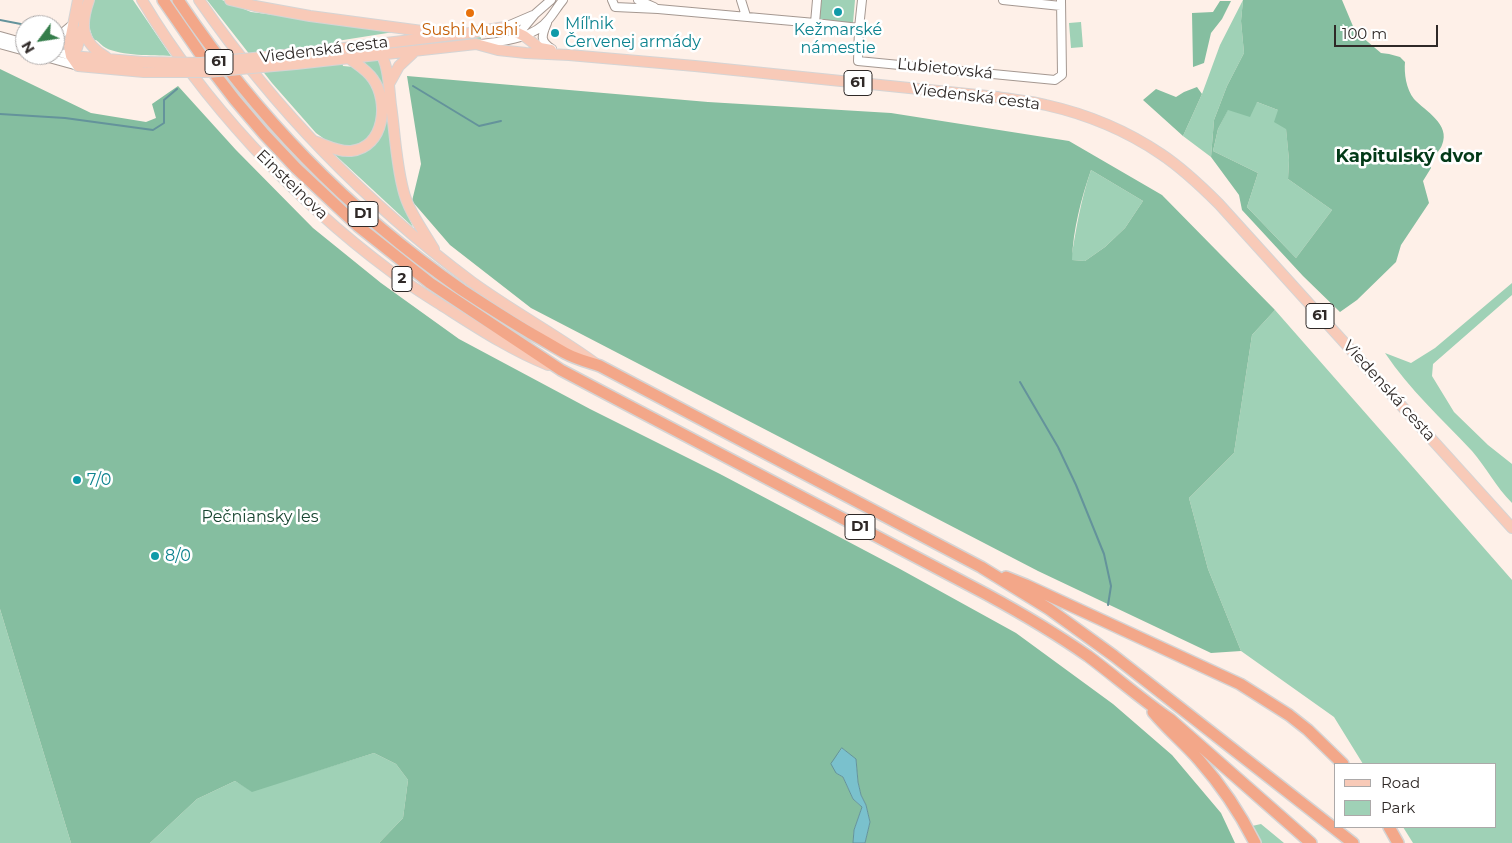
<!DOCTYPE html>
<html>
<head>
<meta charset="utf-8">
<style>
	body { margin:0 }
	#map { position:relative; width:1512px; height:843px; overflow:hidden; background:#fef0e8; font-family:Montserrat,sans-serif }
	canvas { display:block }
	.legend { position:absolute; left:1334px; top:763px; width:162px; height:65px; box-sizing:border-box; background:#fff; border:1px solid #aca9a9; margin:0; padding:6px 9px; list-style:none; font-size:15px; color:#2f2927 }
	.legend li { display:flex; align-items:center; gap:10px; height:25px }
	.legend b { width:25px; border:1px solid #aca9a9 }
	.north { position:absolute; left:15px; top:15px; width:50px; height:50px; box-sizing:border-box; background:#fff; border:1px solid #aca9a9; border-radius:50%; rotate:239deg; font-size:14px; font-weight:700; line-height:20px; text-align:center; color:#2f2927 }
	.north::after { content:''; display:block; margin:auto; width:18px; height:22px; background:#347d4a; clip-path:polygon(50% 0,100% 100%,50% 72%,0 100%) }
	.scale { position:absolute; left:1334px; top:25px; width:104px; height:22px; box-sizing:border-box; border:2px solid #2f2927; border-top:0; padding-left:6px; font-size:15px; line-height:18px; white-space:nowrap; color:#2f2927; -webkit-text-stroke:4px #fff; paint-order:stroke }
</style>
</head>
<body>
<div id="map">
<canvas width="1512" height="843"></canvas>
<ul class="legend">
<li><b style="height:6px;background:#f8cab8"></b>Road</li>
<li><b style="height:14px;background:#9fd1b6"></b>Park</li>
</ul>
<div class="north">N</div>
<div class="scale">100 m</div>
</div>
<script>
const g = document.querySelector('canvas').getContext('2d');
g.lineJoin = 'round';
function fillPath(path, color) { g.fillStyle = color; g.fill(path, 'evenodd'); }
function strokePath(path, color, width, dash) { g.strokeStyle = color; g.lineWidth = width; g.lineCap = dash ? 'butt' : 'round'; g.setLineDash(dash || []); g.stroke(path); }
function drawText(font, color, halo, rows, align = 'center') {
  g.font = font + ' Montserrat,sans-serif'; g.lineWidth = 5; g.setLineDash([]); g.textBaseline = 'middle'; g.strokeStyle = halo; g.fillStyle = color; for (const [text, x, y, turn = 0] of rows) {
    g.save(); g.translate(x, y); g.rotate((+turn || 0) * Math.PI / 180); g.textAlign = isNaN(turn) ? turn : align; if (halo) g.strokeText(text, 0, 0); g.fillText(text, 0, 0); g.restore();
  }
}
const green = new Path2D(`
	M93,0h40l38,56c-18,-1 -50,0 -65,-8 -4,-2 -7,-6 -10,-8h-2c-7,-13 -6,-27 -1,-40z
	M207,0h15l29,12 149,19 -63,10 6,25 11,1 13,10 8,14 4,28 -11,21 -19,7 -19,-4 -14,-10 -44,-50z
	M821,0h34l-2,23 -34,-4z
	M1243,0l-2,21 3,32 -17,33 -13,34 -3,37 -28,-21 19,-42 18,-49z
	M1081,22l2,25 -12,1 -2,-25z
	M481,36v3l-99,12 -3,-3z
	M381,59l17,129 4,15 11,24 -81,-75 25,2 29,-41 -26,-51z
	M1257,102l21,8 8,18 3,32 -1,19 44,31 -36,48 -49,-51 11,-34 -45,-22 5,-22 10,-20z
	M1091,170l52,31 -18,27 -20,19 -20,14 -14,-1c5,-31 10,-61 20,-90z
	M1512,283v12l-79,69 -1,12 22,36 34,33 24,19v39c-16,-16 -26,-36 -40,-52 -30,-32 -63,-62 -87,-98l26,10 24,-15z
	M1275,310l237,270v263h-99l-10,-16h93v-63h-133l-29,-47 -93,-66 -33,-82 -19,-71 45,-45 18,-118z
	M0,609l71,234h-71z
	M374,753l22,11 12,16 -5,38 -24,25h-229l47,-44 38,-18 17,10z
	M1261,824l23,19h-23l-9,-17z`);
const forest = new Path2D(`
	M1243,0h99l13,31 26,22 8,1 11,3 5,5c-1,11 1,27 9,37 11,12 37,25 28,46 -2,6 -9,11 -12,16l1,7 -8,13 6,22 -28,42 -5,17 -39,38 -17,12 -37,-36 -61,-66 -3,-15 -28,-38 3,-37 13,-34 17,-33 -3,-32zM1257,102l21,8 -4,12 12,7 3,31 -1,19 44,31 -36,48 -49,-51 11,-34 -45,-22 5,-22 10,-19 22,7z
	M1220,1h11l-9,18 -11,14 -7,30 -11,4 -1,-54 21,-1z
	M0,69l91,44 55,9 10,-4 -4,-14 26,-18 58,64 77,78 68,55 78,56 131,70 130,65 180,95 116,64 97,71 59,51 49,58 14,30h-370l5,-21 -4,-17 -5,-10 -3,-13 -2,-22 -14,-12 -5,8 -1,17 7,4 10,22 9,8 -8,23 -1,13h-474l24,-25 5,-38 -12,-16 -22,-11 -122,39 -17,-11 -38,18 -47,44h-79l-71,-234z
	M407,76l301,26 183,11 178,28 93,54 113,115 -23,25 -18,118 -45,45 19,71 33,82 -30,2 -173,-82 -507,-263 -81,-63 -38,-44 9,-37zM1091,170l52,31 -18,27 -20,19 -20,14 -13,-1c1,-30 9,-61 19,-90z
	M1197,87l5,7 -19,42 -40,-36 13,-11 20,8 8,-5z`);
const water = new Path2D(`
	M842,748l14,11 2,23 3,13 5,10 4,17 -5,21h-12l1,-13 8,-23 -9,-8 -10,-22 -7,-4 -5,-9z`);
const stream = new Path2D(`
	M0,20l26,5
	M413,86l66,40 22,-5
	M0,114l65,4 88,12 11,-7v-23l13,-11
	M1020,382l38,65 18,38 28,69 7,32 -3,19`);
const minor = new Path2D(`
	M612,0l3,7 43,2 157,14
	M638,0l16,7
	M741,0l5,16
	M817,0l-2,23 44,5 3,-28
	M1003,0l58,6
	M547,23c-5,12 -8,18 5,26
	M505,27l28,-12
	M859,28l-1,33 197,19 7,-5 -1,-75
	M0,36l25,7
	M516,37l19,-23 16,-14
	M55,39l18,-15
	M0,44l25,7
	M481,44c23,-3 52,-5 68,-25 5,-6 9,-13 14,-19
	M55,51l16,5
	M38,55l40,11`);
const major = new Path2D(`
	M78,0l-9,46 2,10 7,10 66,6
	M89,0c-9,26 -8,42 17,57
	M142,0c60,101 153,200 247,270 18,14 38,26 57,38 33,21 65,42 102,57
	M199,0c75,108 167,203 273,282 40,29 83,52 123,81
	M230,0l25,6 55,10 127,17
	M378,50c11,12 11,40 13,55 4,28 5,57 12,84 5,22 20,41 31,60
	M295,54l174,-21 36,-6 19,9 16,12 11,2
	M71,56l72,6
	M71,56l6,-8 6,-20
	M296,64l180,-20 22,6 28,3 43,2 126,11 302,31c16,3 33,4 49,8 40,9 81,26 115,49 21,14 40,32 58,50l293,324
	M389,84l10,-18 16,-15
	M314,141c12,4 24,11 37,10 34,-4 38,-49 22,-72 -6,-9 -15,-14 -23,-20`);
const highway = new Path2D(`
	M163,0l45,65 27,35 29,34 32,34 62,58 72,57 131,87 425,224c35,19 69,39 102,62 28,21 53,43 82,63l141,124
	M178,0c78,116 169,210 284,290 23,15 46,30 70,44 11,6 22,13 33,19 11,6 23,9 35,13l381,201 68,42 65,47 239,187
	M1006,577l20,8 214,99 49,31 19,15 35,34
	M1153,712c14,17 31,31 46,48 22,25 41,53 56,83
	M1389,827l9,16`);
const majorBridge = new Path2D(`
	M143,62l58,1 94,-9
	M144,72h63l89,-8`);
const markers = [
	[838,12,5,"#0f9aa8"],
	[470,13,5,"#e8710a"],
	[555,33,5,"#0f9aa8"],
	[77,480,5,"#0f9aa8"],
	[155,556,5,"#0f9aa8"]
];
const shields = [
	[219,62,28],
	[858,83,28],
	[363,214,30],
	[402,279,20],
	[1320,316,28],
	[860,527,30]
];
const shieldNames = [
	["61",219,62],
	["61",858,83],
	["D1",363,214],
	["2",402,279],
	["61",1320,316],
	["D1",860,527]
];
const cultureNames = [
	["Míľnik",565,24],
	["Červenej armády",565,42],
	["Kežmarské",838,30,"center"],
	["námestie",838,48,"center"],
	["7/0",87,480],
	["8/0",165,556]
];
const foodNames = [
	["Sushi Mushi",470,30]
];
const streetNames = [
	["Viedenská cesta",324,50,-7],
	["Ľubietovská",945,69,6],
	["Viedenská cesta",976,97,7],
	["Einsteinova",292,185,44],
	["Viedenská cesta",1389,391,48]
];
const parkNames = [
	["Pečniansky les",260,517]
];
const neighbourhoodNames = [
	["Kapitulský dvor",1409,157]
];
fillPath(green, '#9fd1b6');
fillPath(forest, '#85bea0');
fillPath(water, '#7ac1cd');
strokePath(water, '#64939b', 1);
strokePath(stream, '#64939b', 2);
strokePath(minor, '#a59891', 10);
strokePath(major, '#d5d4d4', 12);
strokePath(highway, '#d5d4d4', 14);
strokePath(minor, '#fff', 8);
strokePath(major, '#f8cab8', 10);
strokePath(highway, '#f3a789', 11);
strokePath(majorBridge, '#d5d4d4', 12, []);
strokePath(majorBridge, '#f8cab8', 10);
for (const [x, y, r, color] of markers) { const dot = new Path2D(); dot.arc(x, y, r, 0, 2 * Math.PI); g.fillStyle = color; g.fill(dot); strokePath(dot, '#fff', 2); }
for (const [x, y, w] of shields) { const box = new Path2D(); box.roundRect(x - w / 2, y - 12.5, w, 25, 4); g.fillStyle = '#fff'; g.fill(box); strokePath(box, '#2f2927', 1); }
drawText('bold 15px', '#2f2927', null, shieldNames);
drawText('16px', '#0d838f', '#fff', cultureNames, 'left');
drawText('16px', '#c56008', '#fff', foodNames);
drawText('16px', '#2f2927', '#fff', streetNames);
drawText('16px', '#194631', '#fff', parkNames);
drawText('bold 18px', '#033a18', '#fff', neighbourhoodNames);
</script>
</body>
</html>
